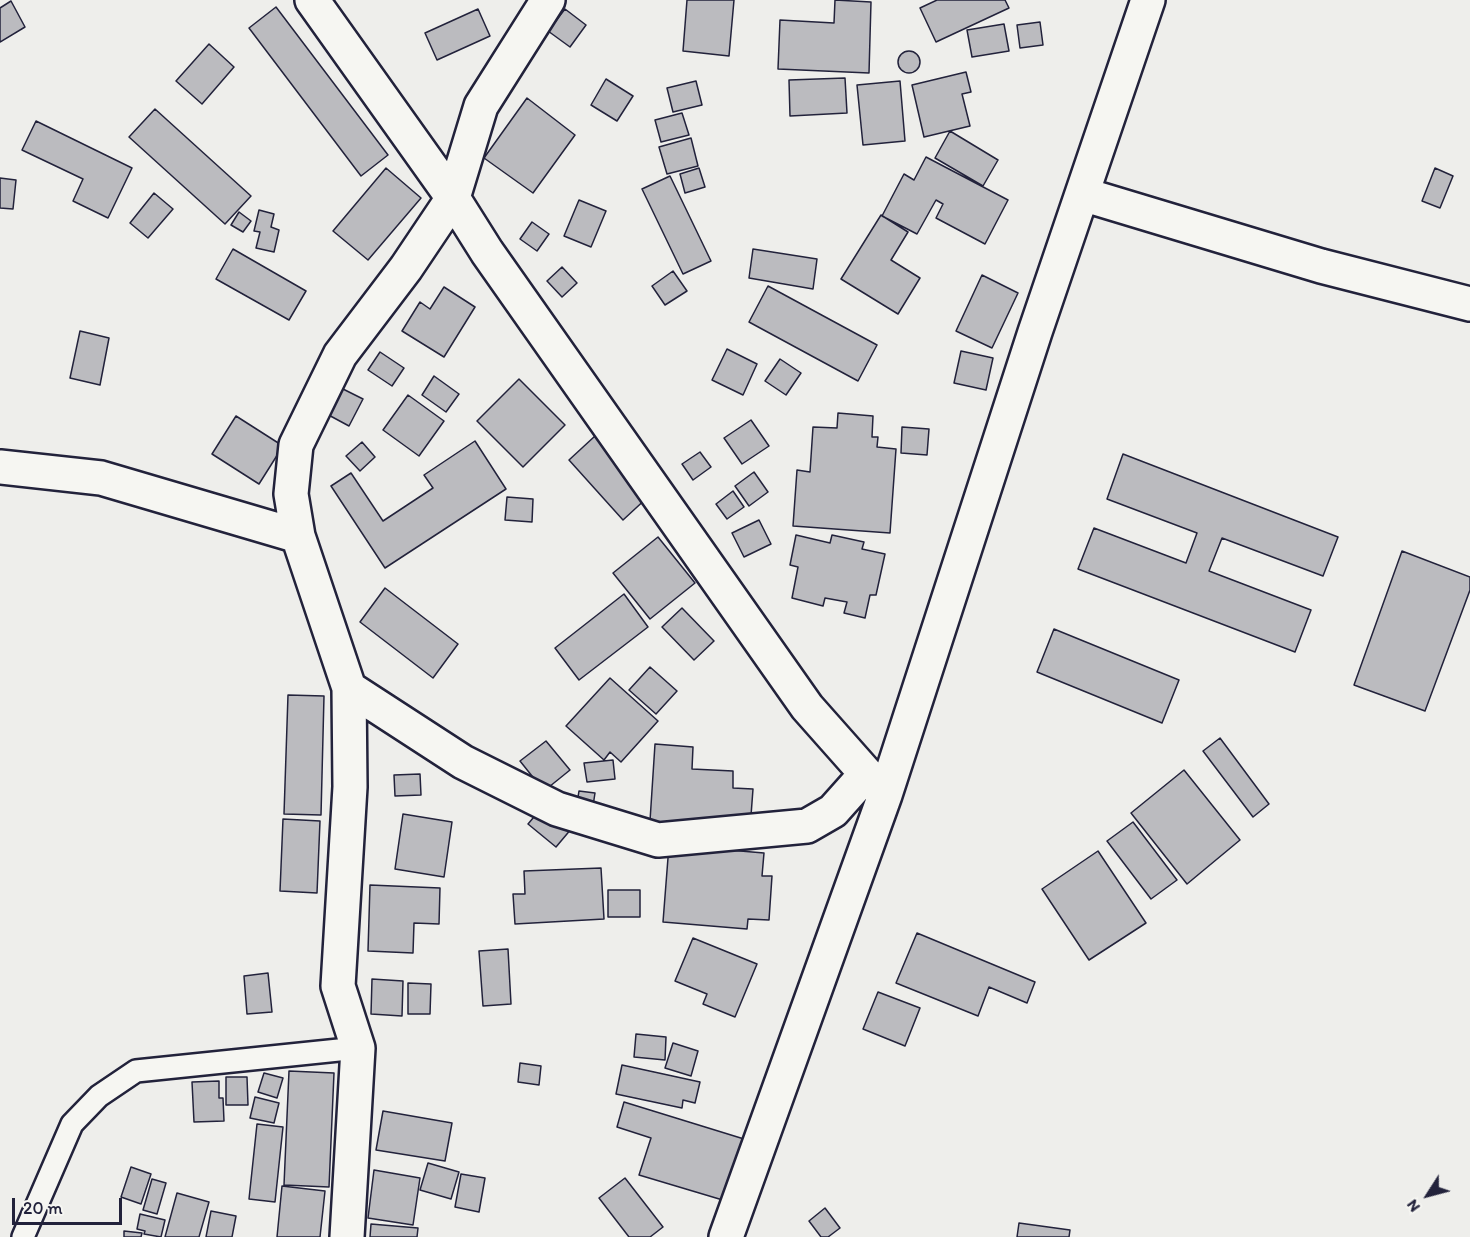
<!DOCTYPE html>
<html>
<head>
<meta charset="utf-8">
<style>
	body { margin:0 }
	#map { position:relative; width:1470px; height:1237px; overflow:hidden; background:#eeeeeb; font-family:Itim,sans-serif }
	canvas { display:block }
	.north { position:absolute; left:1398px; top:1165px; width:60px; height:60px; -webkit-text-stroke:4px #f6f6f2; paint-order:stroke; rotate:234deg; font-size:16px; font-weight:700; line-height:24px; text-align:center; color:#22223b }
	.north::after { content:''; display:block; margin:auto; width:21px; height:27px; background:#22223b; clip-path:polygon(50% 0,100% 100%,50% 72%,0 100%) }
	.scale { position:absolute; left:12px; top:1198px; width:110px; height:27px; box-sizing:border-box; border:3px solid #22223b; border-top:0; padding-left:8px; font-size:18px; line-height:21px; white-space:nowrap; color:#22223b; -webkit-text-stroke:4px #f6f6f2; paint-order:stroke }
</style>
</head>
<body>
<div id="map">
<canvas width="1470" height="1237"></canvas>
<div class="north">N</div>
<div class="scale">20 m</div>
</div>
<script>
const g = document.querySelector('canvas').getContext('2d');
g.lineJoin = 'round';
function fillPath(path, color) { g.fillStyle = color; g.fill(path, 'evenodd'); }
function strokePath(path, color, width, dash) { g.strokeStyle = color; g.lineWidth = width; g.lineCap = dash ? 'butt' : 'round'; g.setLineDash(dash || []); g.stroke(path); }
const building = new Path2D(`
	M687,0h47l-5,56 -46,-5z
	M835,0l36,2 -2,71 -91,-4 2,-49 54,3z
	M937,0h68l4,8 -73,34 -16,-34z
	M11,1l14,26 -25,15v-34z
	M276,7l112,148 -27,21 -112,-148z
	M478,9l12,27 -53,24 -12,-27z
	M565,9l21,16 -16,22 -22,-16z
	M1040,22l3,23 -23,3 -3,-23z
	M1004,24l5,27 -37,6 -5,-27z
	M209,44l25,23 -32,37 -26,-23z
	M898 62a11 11 0 1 1 22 0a11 11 0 1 1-22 0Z
	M966,72l5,20 -9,2 8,32 -46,11 -12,-52z
	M845,78l2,35 -57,3 -1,-36z
	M606,79l27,17 -16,25 -26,-16z
	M696,81l6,24 -29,7 -6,-24z
	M900,81l5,60 -42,4 -6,-60z
	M527,98l48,37 -42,58 -49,-35z
	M155,109l96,87 -26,28 -96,-87z
	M682,113l7,22 -28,7 -6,-22z
	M36,121l96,47 -24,50 -35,-17 10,-22 -61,-29z
	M950,131l48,29 -15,26 -48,-28z
	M691,138l7,28 -31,8 -8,-27z
	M926,157l82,43 -23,44 -49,-26 7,-14 -7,-4 -19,34 -35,-18 22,-42 10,6z
	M386,168l35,30 -53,62 -35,-29z
	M699,168l6,19 -20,6 -5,-19z
	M1435,168l18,8 -13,32 -18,-7z
	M670,176l41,85 -28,13 -41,-85z
	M0,178l16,2 -3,29 -13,-1z
	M154,193l19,16 -25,29 -18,-15z
	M579,200l27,11 -15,36 -27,-11z
	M259,210l15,4 -3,13 8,3 -5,22 -18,-4 4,-16 -6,-1z
	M239,212l12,9 -8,11 -12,-7z
	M881,215l27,17 -17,28 29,18 -22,36 -57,-35z
	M532,222l17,12 -12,17 -17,-12z
	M233,249l73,42 -17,29 -73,-41z
	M753,249l64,10 -4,30 -64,-11z
	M562,267l15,16 -15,14 -15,-16z
	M673,271l14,20 -22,14 -13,-19z
	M982,275l36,18 -26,55 -36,-17z
	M768,286l109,59 -19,36 -109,-59z
	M444,287l31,20 -31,50 -42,-26 18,-29 10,7z
	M80,331l29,7 -9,47 -30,-7z
	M727,349l30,15 -14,31 -31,-15z
	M961,351l32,7 -7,32 -32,-7z
	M380,352l24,16 -12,18 -24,-16z
	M780,359l21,14 -15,22 -21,-14z
	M434,376l25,18 -13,18 -24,-17z
	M519,379l46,46 -42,42 -46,-46z
	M337,386l26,13 -14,27 -26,-14z
	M408,395l36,26 -25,35 -36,-26z
	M838,413l35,3 -1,21h6l-1,10 19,2 -6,84 -97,-7 4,-56 13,2 3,-45 24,1z
	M236,416l47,30 -24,38 -47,-30z
	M751,420l18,26 -27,18 -18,-26z
	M902,427l27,2 -2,26 -26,-2z
	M595,436l54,60 -26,24 -54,-60z
	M475,441l31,48 -121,79 -54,-82 20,-13 32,48 50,-33 -9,-13z
	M362,442l13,15 -15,14 -14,-15z
	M700,452l11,15 -18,13 -11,-16z
	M1123,454l215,83 -15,39 -101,-38 -13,33 102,39 -16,42 -217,-83 16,-41 92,35 11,-30 -90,-34z
	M754,472l14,20 -19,14 -14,-20z
	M733,491l11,16 -17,12 -11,-15z
	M507,497l26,2 -1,23 -27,-2z
	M759,520l12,24 -27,13 -12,-24z
	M796,535l34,8 2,-8 32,7 -2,7 23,5 -9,41h-6l-5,23 -21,-5 3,-11 -22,-4 -2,8 -31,-8 6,-31 -8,-2z
	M658,537l37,46 -45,36 -37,-46z
	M1402,551l68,26v13l-45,121 -71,-26z
	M385,588l73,56 -25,34 -73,-56z
	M624,594l24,33 -69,53 -24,-32z
	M682,608l32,33 -20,19 -32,-33z
	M1054,629l125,51 -17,43 -125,-51z
	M650,667l27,24 -21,23 -27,-24z
	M610,678l48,43 -37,41 -11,-10 -6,8 -38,-34z
	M288,695l36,1 -3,119 -37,-1z
	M1220,738l49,66 -16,13 -50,-66z
	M546,741l24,29 -26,21 -24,-30z
	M655,744l38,3 -1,22 41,2v17l20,1 -3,40 -100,-8z
	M613,760l2,19 -28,3 -3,-19z
	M1184,770l56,70 -53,44 -56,-71z
	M420,774l1,21 -26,1 -1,-21z
	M579,791l16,2 -2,13 -16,-3z
	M544,805l28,23 -16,19 -28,-23z
	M403,814l49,8 -8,55 -49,-8z
	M283,819l37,2 -3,72 -37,-2z
	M1133,822l44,58 -26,19 -44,-58z
	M669,845l95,8 -2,23h10l-3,44 -21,-1 -1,10 -84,-7z
	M1098,851l48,72 -57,37 -47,-71z
	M601,868l3,51 -89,5 -2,-30h12l-1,-23z
	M370,885l70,3 -1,36 -25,-1 -1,30 -45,-2z
	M608,890h32v27h-32z
	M917,933l118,49 -8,21 -38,-16 -11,29 -82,-33z
	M693,938l64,26 -22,53 -32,-13 4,-10 -32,-13z
	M508,949l3,55 -28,2 -4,-55z
	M268,973l4,39 -25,2 -3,-38z
	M372,979l31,2 -1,35 -31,-2z
	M408,983l23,1 -1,30h-22z
	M878,992l42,16 -15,38 -42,-17z
	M636,1034l30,3 -1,23 -31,-3z
	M673,1043l25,8 -7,25 -26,-8z
	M520,1063l21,3 -2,19 -21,-3z
	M622,1065l78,17 -5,21 -12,-3 -1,8 -66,-14z
	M289,1071l45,2 -5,114 -45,-2z
	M264,1073l19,5 -6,20 -19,-6z
	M226,1077h21l1,28h-22z
	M219,1081v17h4l1,23 -30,1 -2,-40z
	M255,1097l24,6 -5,20 -24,-5z
	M624,1102l120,37 -18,62 -87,-26 12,-37 -34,-11z
	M383,1111l69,12 -7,38 -69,-11z
	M257,1124l26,3 -8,75 -26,-3z
	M428,1163l31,9 -8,27 -31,-9z
	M131,1167l20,7 -10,30 -20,-7z
	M374,1170l46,8 -7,47 -45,-7z
	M461,1174l24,4 -6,34 -24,-5z
	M625,1178l38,49 -13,10h-21l-30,-39z
	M152,1179l14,4 -9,31 -14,-4z
	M282,1186l43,5 -5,46h-43z
	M177,1193l32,9 -10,35h-34z
	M825,1208l15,20 -12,9h-7l-12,-16z
	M211,1211l25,5 -4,21h-26z
	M140,1214l25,6 -4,17 -17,-3 1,-3 -8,-2z
	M1019,1223l51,7 -1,7h-52z
	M371,1224l47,4 -1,9h-47z
	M124,1231l18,2 -1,4h-17z`);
const service = new Path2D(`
	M23,1237l49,-113 27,-28 37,-25 222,-23`);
const minor = new Path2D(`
	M312,0l141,198 34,54 320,455 78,88
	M1082,194l239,72 149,38
	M0,467l101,11 197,58
	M349,688l114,74 94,47 101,31 149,-14 26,-15 33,-37
	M347,1237l11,-189 -20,-62 12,-199 -1,-99 -51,-152 -7,-42 5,-49 44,-90 66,-87 47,-70 28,-92 67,-106
	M726,1237l159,-442 150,-463 113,-332`);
fillPath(building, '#bbbbbf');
strokePath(building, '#22223b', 1.5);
strokePath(service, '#22223b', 26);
strokePath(minor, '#22223b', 38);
strokePath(service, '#f6f6f2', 21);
strokePath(minor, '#f6f6f2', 33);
</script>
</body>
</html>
